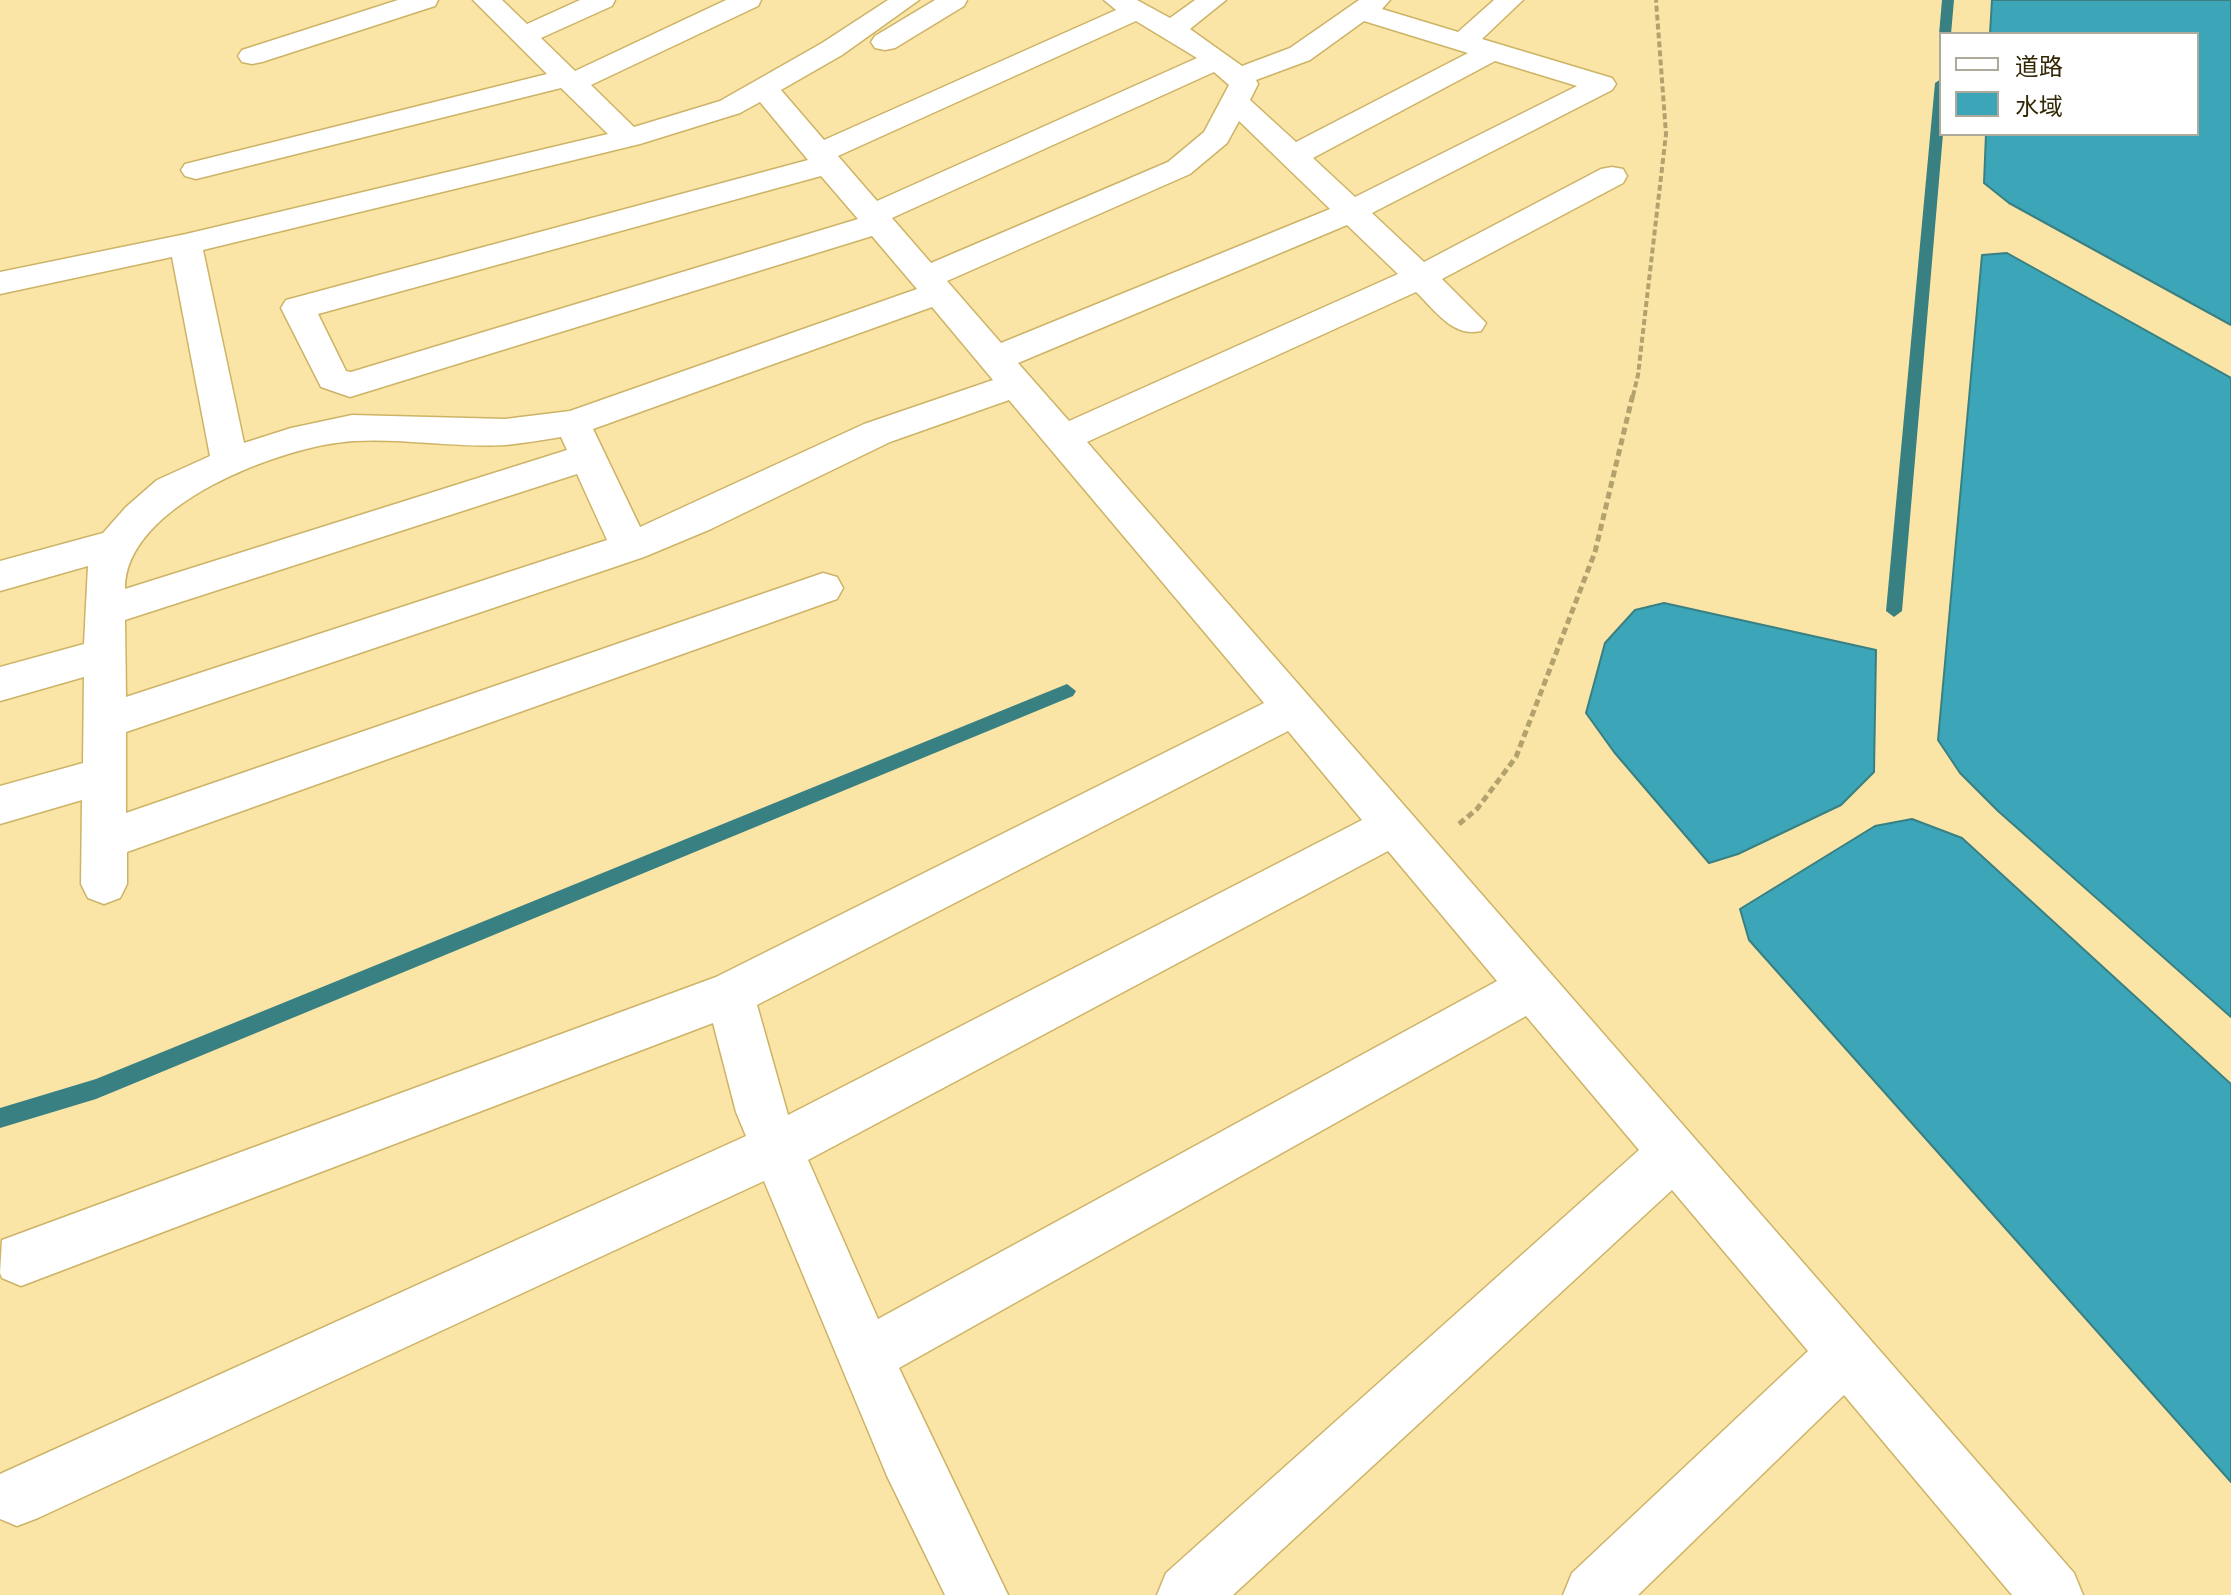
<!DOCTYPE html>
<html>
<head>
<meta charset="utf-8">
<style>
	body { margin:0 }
	#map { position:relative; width:2231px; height:1595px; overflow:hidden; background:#fae5a7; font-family:"Crimson Pro","Noto Sans SC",serif }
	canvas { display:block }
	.legend { position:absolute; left:1939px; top:32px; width:260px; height:104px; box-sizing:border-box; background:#fff; border:2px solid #ada99b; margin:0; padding:10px 14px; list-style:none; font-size:24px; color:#332806 }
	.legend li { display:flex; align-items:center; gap:16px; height:40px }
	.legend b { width:40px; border:2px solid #ada99b }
</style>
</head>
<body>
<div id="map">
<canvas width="2231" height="1595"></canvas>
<ul class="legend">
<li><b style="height:10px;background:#fff"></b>道路</li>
<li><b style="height:22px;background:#3ca5b7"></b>水域</li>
</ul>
</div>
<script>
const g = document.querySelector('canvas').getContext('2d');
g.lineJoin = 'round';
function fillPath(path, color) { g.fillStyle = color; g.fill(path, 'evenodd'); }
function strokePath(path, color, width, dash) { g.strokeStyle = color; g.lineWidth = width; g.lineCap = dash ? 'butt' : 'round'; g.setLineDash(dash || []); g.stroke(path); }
const water = new Path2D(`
	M1992,0h239v325l-222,-122 -25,-20 2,-49h211v-100h-207z
	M2007,253l224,125v639l-233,-206 -38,-38 -22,-33 44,-485z
	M1664,603l212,47 -2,122 -33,33 -103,49 -29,9 -95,-111 -28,-39 19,-70 30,-33z
	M1912,819l50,19 269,246v398l-482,-542 -9,-31 135,-83z`);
const stream = new Path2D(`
	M1942,0h12l-3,34h-10v2l-2,-2z
	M1941,79l2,55 -41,477 -8,6 -8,-6 49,-528z
	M1067,684l9,7 -3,5 -977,403 -96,29v-20l96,-29z`);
const pathFar1 = new Path2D(`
	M1633,396l5,-21 28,-241 -10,-134`);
const path = new Path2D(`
	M1459,824l18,-15 39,-52 79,-205 38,-158`);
const minor = new Path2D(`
	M398,0h40l-3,6 -173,56 -10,2 -10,-2 -4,-6 4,-6z
	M473,0h29l25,24 53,-24h35l-3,6 -71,32 34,33 151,-71h35l-3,6 -167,79 43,42 86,-26 102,-58 66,-43h31l-77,55 -61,35 43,50 292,-130 -12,-10h33l33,18 25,-18h31l-36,29 52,37 48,-18 69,-48h31l-8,9 76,23 36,-32h29l-41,39 130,39 4,6 -4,6 -240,123 52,49 177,-93 11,-2 11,2 4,7 -4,7 -181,96 44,44 -5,8c-28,7 -46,-21 -65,-39l-329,150 987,1131 9,22h-71l-168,-200 -206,200h-75l9,-22 236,-222 -136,-161 -439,405h-76l9,-22 473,-423 -113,-134 -627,352 109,227h-63l-58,-119 -123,-295 -726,337 -21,8 -17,-7v-45l746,-338 -10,-24 -23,-89 -692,263 -19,-8 -2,-5 2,-33 714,-263 548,-274 -255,-303 -119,42 -179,87 -67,28 -518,175v81l697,-240 14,4 6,11 -6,11 -710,253v32l-7,14 -16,6 -16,-6 -7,-14 1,-84 -82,24v-38l83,-23 1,-86 -84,24v-34l84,-23 4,-78 -88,25v-30l103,-28 23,-26 31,-27 53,-24 -38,-199 -172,37v-22l186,-38 422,-100 -47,-46 -365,91 -11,-3 -4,-6 4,-6 362,-90zM1136,21l61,37 -320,143 -39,-45zM1364,21l104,32 -172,89 -46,-42 8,-16 -2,-4 54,-20zM1495,61l82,25 -222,111 -42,-39zM1214,72l15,13 -25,47 -36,30 -237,101 -39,-45zM760,102l48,58 -522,140 -5,8 40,79 29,10 522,-161 45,53 -347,122 -65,8 -153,-4 -61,13 -47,15 -41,-193 437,-106 100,-31zM1239,121l91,88 -329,134 -54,-62 243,-107 37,-31zM821,176l37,43 -507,153 -5,-1 -28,-57zM1347,225l51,49 -329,147 -51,-58zM932,307l61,73 -129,44 -224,103 -47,-98zM561,437l6,13 -442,139c-1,-84 158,-144 229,-148 50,-3 102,7 152,4 18,-2 37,-5 55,-8zM577,474l30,66 -481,157 -1,-77zM1288,731l74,89 -574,295 -31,-110zM1388,851l109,130 -619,338 -70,-159z
	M935,0h32l-3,6 -69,42 -10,2 -10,-2 -4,-6 4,-6z`);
fillPath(water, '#3ca5b7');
strokePath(water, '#398082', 2);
fillPath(stream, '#398082');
strokePath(minor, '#cdb365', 3);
strokePath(pathFar1, '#b4a26e', 4, [6, 3]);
strokePath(path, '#b4a26e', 5, [7, 4]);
fillPath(minor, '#fff');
</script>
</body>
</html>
